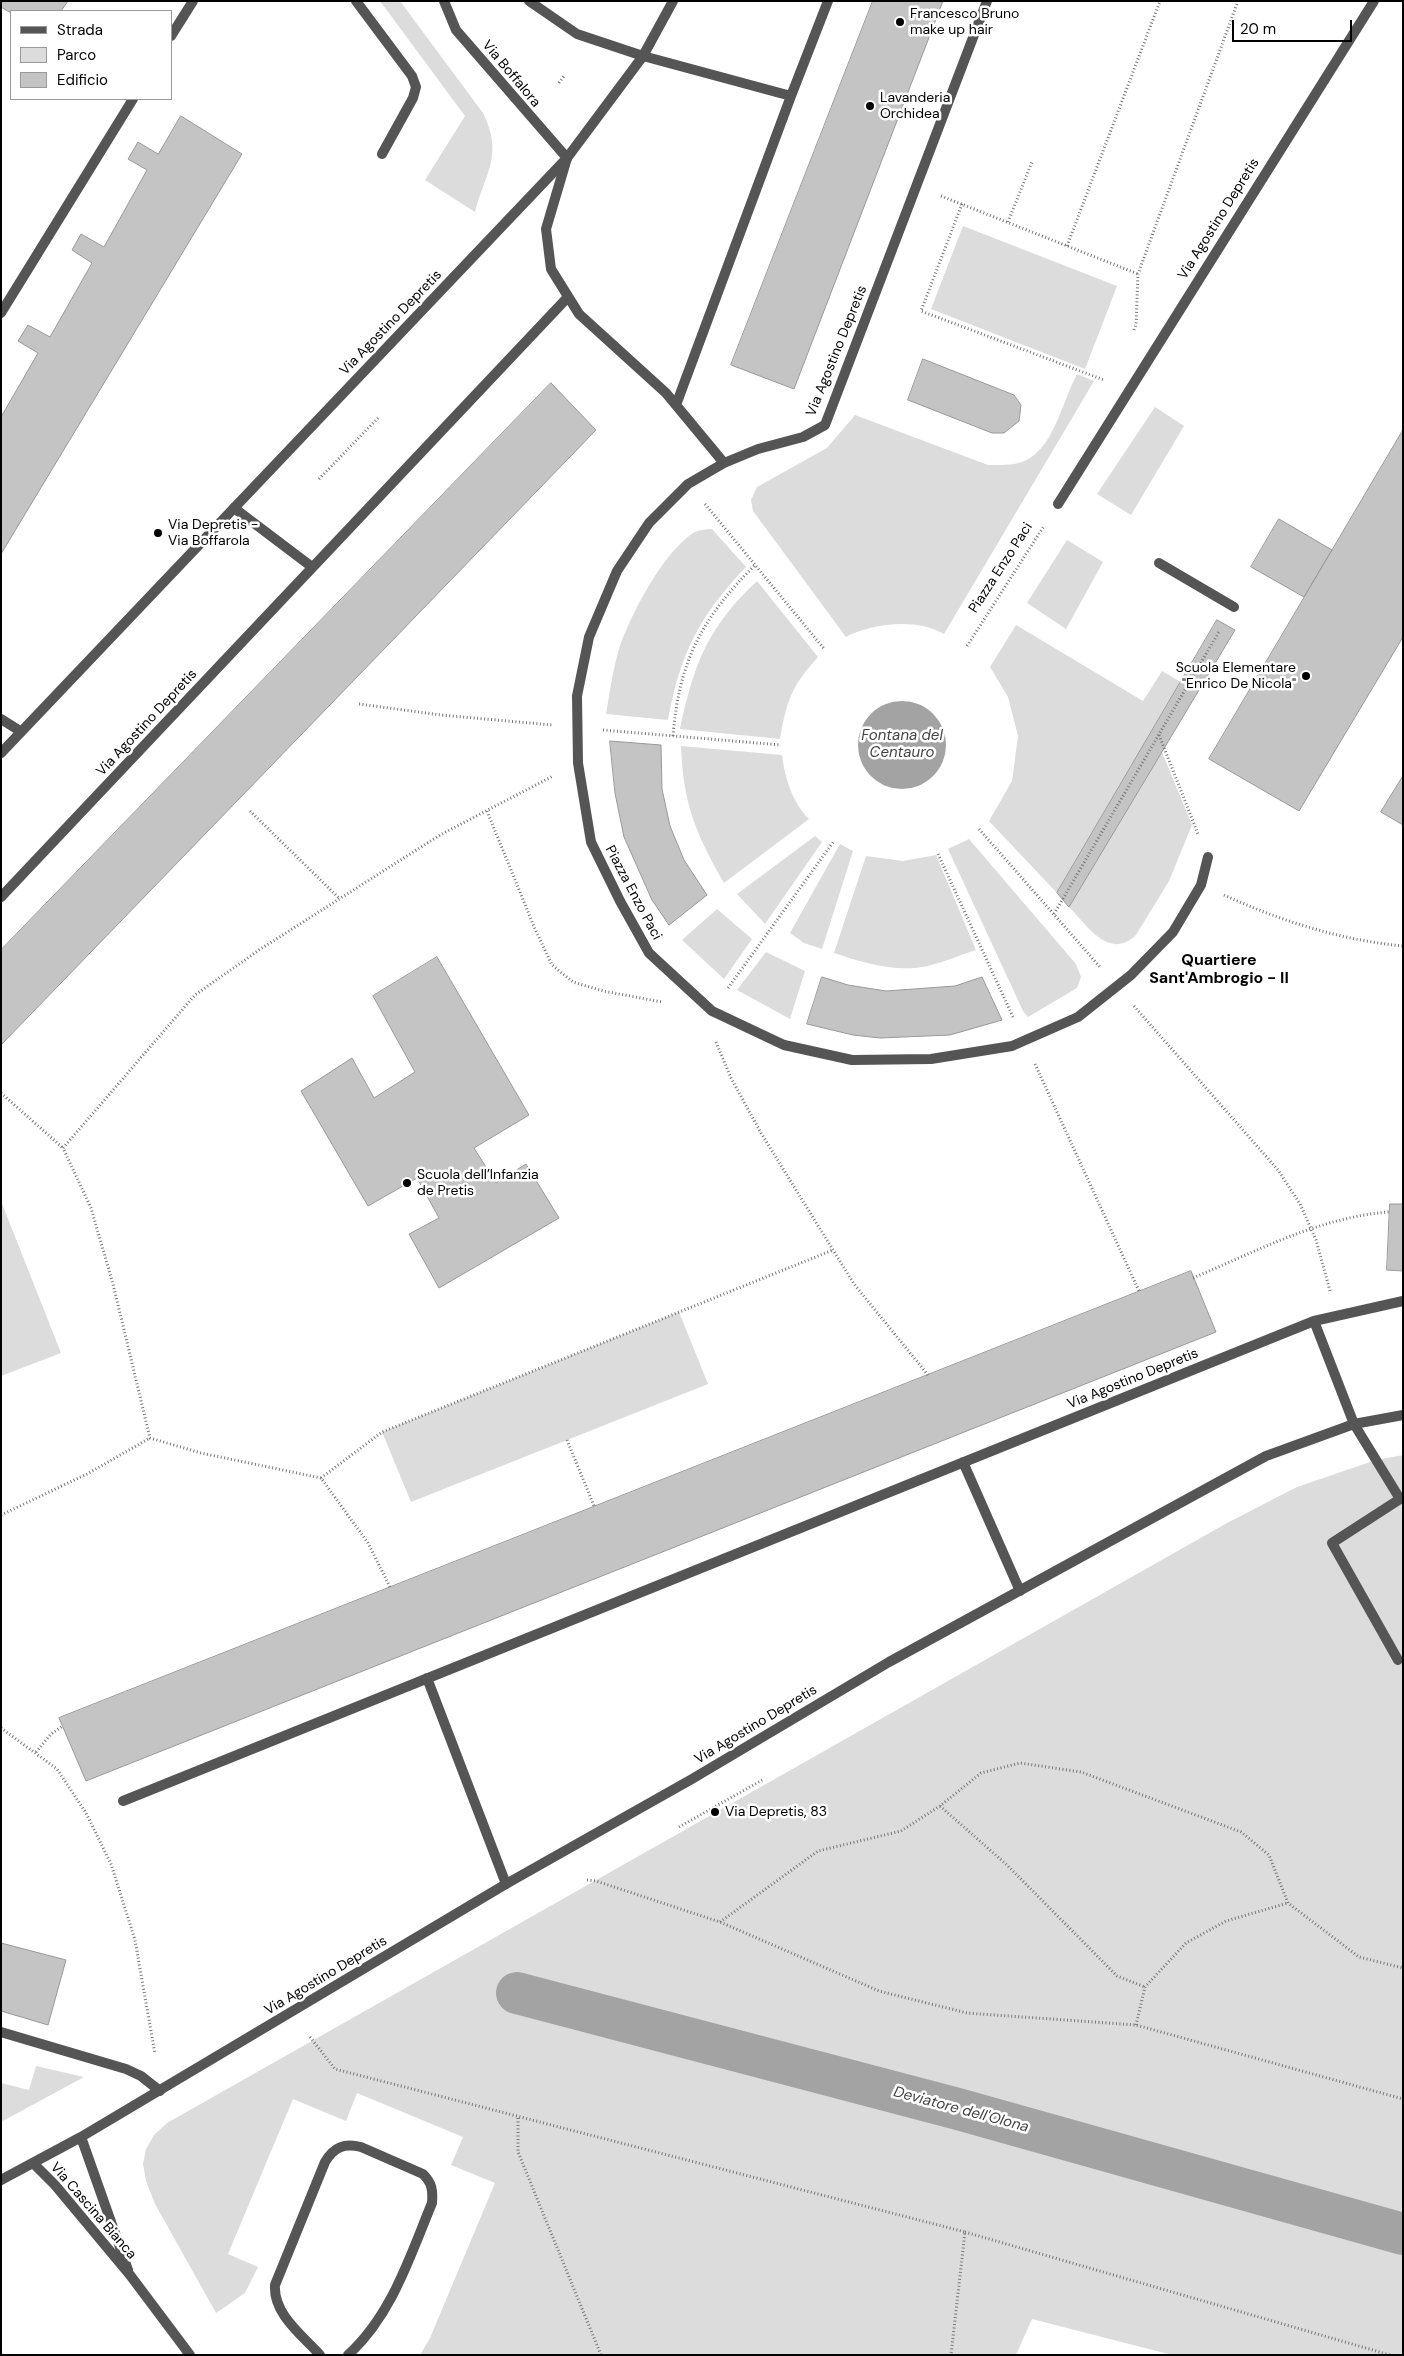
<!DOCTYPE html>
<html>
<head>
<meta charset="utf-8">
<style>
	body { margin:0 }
	#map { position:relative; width:1404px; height:2356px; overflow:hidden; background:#fff; font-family:"DM Sans",sans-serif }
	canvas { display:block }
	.frame { position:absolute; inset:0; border:2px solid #000; pointer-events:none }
	.legend { position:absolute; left:10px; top:10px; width:162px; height:90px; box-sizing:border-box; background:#fff; border:1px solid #999; margin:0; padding:6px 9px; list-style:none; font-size:15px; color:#000 }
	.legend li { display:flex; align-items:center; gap:10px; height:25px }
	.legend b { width:25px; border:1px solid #999 }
	.scale { position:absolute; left:1232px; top:20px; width:120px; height:22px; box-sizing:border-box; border:2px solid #000; border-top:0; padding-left:6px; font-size:15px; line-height:18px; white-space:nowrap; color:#000; -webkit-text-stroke:4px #fff; paint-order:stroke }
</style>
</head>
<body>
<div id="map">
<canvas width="1404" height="2356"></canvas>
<div class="frame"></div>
<ul class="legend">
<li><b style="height:6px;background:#555"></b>Strada</li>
<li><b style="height:14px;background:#dcdcdc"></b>Parco</li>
<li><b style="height:14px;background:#c4c4c4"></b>Edificio</li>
</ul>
<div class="scale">20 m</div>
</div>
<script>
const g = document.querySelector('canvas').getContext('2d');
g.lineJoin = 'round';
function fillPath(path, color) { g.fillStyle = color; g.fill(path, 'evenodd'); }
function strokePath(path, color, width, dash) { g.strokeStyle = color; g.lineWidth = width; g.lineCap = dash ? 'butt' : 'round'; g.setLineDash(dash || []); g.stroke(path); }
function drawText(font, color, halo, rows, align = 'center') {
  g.font = font + ' "DM Sans",sans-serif'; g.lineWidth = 5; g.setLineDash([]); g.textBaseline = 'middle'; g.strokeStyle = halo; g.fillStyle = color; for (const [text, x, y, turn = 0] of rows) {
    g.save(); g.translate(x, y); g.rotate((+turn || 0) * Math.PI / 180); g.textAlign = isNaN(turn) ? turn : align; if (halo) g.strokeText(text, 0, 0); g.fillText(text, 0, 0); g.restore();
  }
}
const green = new Path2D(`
	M380,1h20l83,112c21,42 2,60 -8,99l-50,-32 40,-64z
	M963,226l154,60 -32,83 -154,-60z
	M1077,374l17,7 -150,253c-28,-16 -71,-11 -98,3l-93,-126 -2,-11 6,-13 70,-39 28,-33 133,50c14,0 30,1 42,-7 24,-14 34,-60 47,-84z
	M1155,407l29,19 -53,89 -34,-21z
	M712,529l34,38c-47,49 -66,87 -78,153l-62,-6c4,-23 7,-46 14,-68 12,-34 43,-93 73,-113 6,-3 12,-4 19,-4z
	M1067,540l36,22 -37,67 -39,-26z
	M757,581l61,76c-27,30 -31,43 -38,82l-100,-10c14,-66 28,-102 77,-148z
	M1016,625l127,76 19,-30 19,11 -124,211 -68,-72 23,-40 6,-45 -10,-39 -18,-30z
	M681,746l101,9c3,23 10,47 27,64l-85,64c-28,-49 -41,-79 -43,-137z
	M1162,752l30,73 -23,56 -33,54c-27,26 -49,-10 -67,-28z
	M815,836l7,6 -57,82 -28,-30z
	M969,839l107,125 5,13 -4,11 -49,29 -5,-6 -75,-162z
	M840,844l13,7 -31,98 -18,-6 -14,-10z
	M936,855l40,95c-16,5 -32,12 -48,16 -31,7 -64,-3 -94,-13l32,-97 37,5z
	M717,909l35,30 -28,40 -42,-39z
	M766,952l39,19 -15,48 -53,-29z
	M1,1201l60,152 -60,23z
	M679,1312l29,72 -297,118 -29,-70z
	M1403,1455v900h-231l-140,-36 -16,36h-596l10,-17 65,-155 -44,-18 12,-28 -106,-44 -11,28 -53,-22 -65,155 30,13 -13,26 -29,20 -61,-109 -9,-23 -3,-17 3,-15 8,-14 13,-12 1060,-600 70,-36 79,-27z
	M36,2066l48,11 -83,45v-39l28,7z`);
const water = new Path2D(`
	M858 745a44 44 0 1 1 88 0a44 44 0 1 1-88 0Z`);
const canal = new Path2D(`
	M517,1993l441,116 445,125`);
const building = new Path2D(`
	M1,1h67l-7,10h-50v2l-10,-6z
	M873,1h70l-149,388 -63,-24z
	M181,116l61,38 -241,400v-137l37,-64 -20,-12 10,-16 22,12 42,-74 -20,-13 9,-16 23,13 43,-77 -19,-11 10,-17 20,12z
	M923,359l91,36 7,10 -2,16 -15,12h-12l-84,-33z
	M551,383l45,47 -595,615v-95z
	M1403,430v207l-104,174 -90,-52z
	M1279,519l53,31 -28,47 -53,-30z
	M1217,620l18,10 -166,277 -12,-14z
	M610,741l51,4 1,44 8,37 14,34 23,35 -38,30 -17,-25 -28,-63 -9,-44z
	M1403,776v49l-22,-13z
	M437,957l92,158 -55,33 22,35 30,-19 33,54 -120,70 -30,-54 30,-16 -22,-40 -49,28 -67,-115 51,-33 22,40 41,-26 -42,-76z
	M822,977l26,8 38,6 69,-5 27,-9 20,43 -52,15 -70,3 -27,-3 -46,-11z
	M1390,1204h13v67l-16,-1z
	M1191,1271l25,61 -1130,449 -27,-63z
	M1,1943l65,17 -18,65 -47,-14z`);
const path = new Path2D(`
	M559,83l5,-7
	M941,196l197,78
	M962,204l-41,107 183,69
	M1008,222l24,-60
	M1067,246l93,-245
	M1134,330l2,-5 2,-51 100,-273
	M319,479l59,-61
	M705,504l120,146
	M967,646l77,-120
	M359,704l82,11 111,10
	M603,730l178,15
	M1159,735l39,99
	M673,736c6,-75 29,-118 82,-171
	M250,811l90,88
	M487,811l48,118 17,36 21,17 30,9 59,11
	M979,829l121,138
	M938,854l75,163
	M1224,895c57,26 116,45 179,51
	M1054,914l166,-284
	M728,988l106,-147
	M1134,1006l144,164 22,34 16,36 14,51
	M716,1042l15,36 30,55 93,151 74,91
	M1035,1064l104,227
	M1,1093l62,55
	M1193,1278c64,-27 127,-61 196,-66
	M567,1440l27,66
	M321,1478l-120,-25 -51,-15 -37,-154 -22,-76 -28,-60 132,-153 64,-45 181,-115 113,-59
	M1,1515l86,-41 63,-36
	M390,1587l-22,-44 -47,-65 61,-46 451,-182
	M1,1728l56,41 29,44 25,51 24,76 20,114
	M36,1752l15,-18 12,-8
	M940,1806l67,59 110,111 28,11
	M679,1827l85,-48
	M587,1880l9,1 124,41 159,69 88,22 169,12 267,74
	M720,1922l98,-71 83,-20 39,-25 41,-33 39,-10 61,9 160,60 28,23 19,48 71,54 44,11
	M1136,2025l9,-38 41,-44 40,-22 62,-18
	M310,2037l25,32 630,163 -14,123
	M518,2118v34l83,203
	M965,2232l425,123`);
const lane = new Path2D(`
	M356,1l56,75 4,11 -3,11 -31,56
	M987,1l-162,424 -22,12 -45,12 -34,14 -36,21 -39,39 -32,48 -28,66 -12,59 1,67 13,79 29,59 29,52 63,58 72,34 68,15 79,-1 81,-13 66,-29 53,-42 42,-43 28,-47 7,-28
	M171,36l22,-35
	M643,56l148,40
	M567,158l-21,71 5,40 28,45 87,79 58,70
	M1,313l132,-214
	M676,405l115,-309 37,-95
	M1058,504l316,-503
	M234,508l78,59
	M1159,563l75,44
	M1,719l19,12
	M1,897l567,-600
	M1314,1321l40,103 46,75 -68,44 66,117
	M963,1462l57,129
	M427,1678l79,206
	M123,1801l1191,-480 89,-20
	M1,2032l125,37 15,7 19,15
	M320,2355c-18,-20 -47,-41 -45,-70l50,-123c9,-15 19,-19 36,-15l62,27c9,9 10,16 9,29 -22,53 -40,112 -84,152`);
const street = new Path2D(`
	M444,1l12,29 111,128
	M529,1l48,33 66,22
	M1,753l566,-595 76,-102 30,-55
	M81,2137l47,133
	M34,2164l21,21 75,90 60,80
	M1,2180l80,-43 425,-253 186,-105 197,-117 377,-206 88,-32 49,-9`);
const markers = [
	[900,22,5,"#000"],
	[870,106,5,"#000"],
	[158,533,5,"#000"],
	[1306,676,5,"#000"],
	[407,1183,5,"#000"],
	[715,1812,5,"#000"]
];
const poiNames = [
	["Francesco Bruno",910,14],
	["make up hair",910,30],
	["Lavanderia",880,98],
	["Orchidea",880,114],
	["Via Depretis -",168,525],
	["Via Boffarola",168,541],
	["Scuola Elementare",1296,668,"right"],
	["\"Enrico De Nicola\"",1296,684,"right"],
	["Scuola dell’Infanzia",417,1175],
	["de Pretis",417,1191],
	["Via Depretis, 83",725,1812]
];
const streetNames = [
	["Via Boffalora",511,74,50],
	["Via Agostino Depretis",1219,219,-58],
	["Via Agostino Depretis",391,323,-46],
	["Via Agostino Depretis",837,351,-68],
	["Piazza Enzo Paci",1001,568,-57],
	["Via Agostino Depretis",147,723,-47],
	["Piazza Enzo Paci",633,893,62],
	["Via Agostino Depretis",1133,1379,-22],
	["Via Agostino Depretis",756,1725,-31],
	["Via Agostino Depretis",326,1976,-31],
	["Via Cascina Bianca",93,2211,49]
];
const waterNames = [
	["Fontana del",902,736],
	["Centauro",902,753],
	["Deviatore dell'Olona",961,2110,15]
];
const quarterNames = [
	["Quartiere",1219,961],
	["Sant'Ambrogio - II",1219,979]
];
fillPath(green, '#dcdcdc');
fillPath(water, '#a3a3a3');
strokePath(canal, '#a3a3a3', 42);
fillPath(building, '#c4c4c4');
strokePath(building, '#999', 1);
strokePath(path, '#777', 3, [1, 2.5]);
strokePath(lane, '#555', 10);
strokePath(street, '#555', 10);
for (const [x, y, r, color] of markers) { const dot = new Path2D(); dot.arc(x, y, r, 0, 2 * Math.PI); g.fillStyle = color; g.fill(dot); strokePath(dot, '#fff', 2); }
drawText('14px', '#000', '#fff', poiNames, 'left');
drawText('14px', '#000', '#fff', streetNames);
drawText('italic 15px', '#444', '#fff', waterNames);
drawText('bold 16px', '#000', '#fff', quarterNames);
</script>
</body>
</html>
